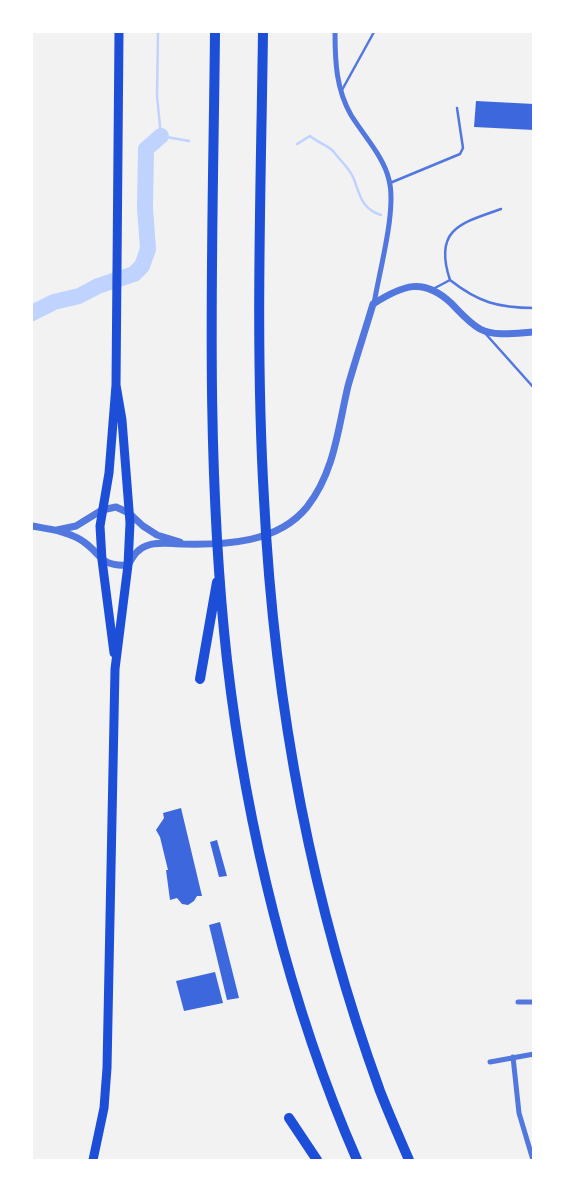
<!DOCTYPE html>
<html>
<head>
<meta charset="utf-8">
<style>
	body { margin:0 }
	#map { position:relative; width:565px; height:1192px; overflow:hidden; background:#f2f2f2; font-family:Poppins,sans-serif }
	canvas { display:block }
	.frame { position:absolute; inset:0; border:33px solid #fff; pointer-events:none }
</style>
</head>
<body>
<div id="map">
<canvas width="565" height="1192"></canvas>
<div class="frame"></div>
</div>
<script>
const g = document.querySelector('canvas').getContext('2d');
g.lineJoin = 'round';
function strokePath(path, color, width, dash) { g.strokeStyle = color; g.lineWidth = width; g.lineCap = dash ? 'butt' : 'round'; g.setLineDash(dash || []); g.stroke(path); }
function fillPath(path, color) { g.fillStyle = color; g.fill(path, 'evenodd'); }
const stream = new Path2D(`
	M158,32l-1,64 4,40 28,5
	M297,144l13,-8c7,6 17,9 23,15 6,8 16,17 20,26 7,17 8,32 28,38`);
const river = new Path2D(`
	M32,313l22,-11 25,-6 19,-10 36,-12 8,-8 6,-17 -3,-41 1,-59 15,-13`);
const building = new Path2D(`
	M476,101l58,3v26l-60,-3z
	M181,808l21,88h-5l-3,5 -6,4 -6,-1 -5,-6 -7,2 -4,-30h2l-8,-33 -4,-7 8,-12 -1,-5z
	M217,840l10,36 -8,1 -9,-35z
	M220,922l19,76 -12,2 -18,-75z
	M215,972l8,31 -39,8 -8,-30z`);
const service = new Path2D(`
	M342,90l32,-58
	M390,183l70,-29 3,-6 -6,-40
	M450,280c-17,-51 11,-57 51,-71
	M433,289l17,-9c28,22 48,28 84,28
	M484,332l50,56`);
const minor = new Path2D(`
	M335,32c0,29 1,57 16,83 13,21 33,42 38,65 8,29 -10,92 -15,124
	M518,1002h16
	M513,1057l6,56 14,47
	M490,1062l44,-8`);
const tertiary = new Path2D(`
	M32,526c16,3 35,5 49,14 21,13 17,27 47,25 5,-8 9,-16 18,-19 11,-5 25,-2 37,-2 43,1 95,-1 124,-37 28,-36 31,-79 41,-121 8,-28 17,-55 25,-82 30,-19 50,-27 78,-1 9,9 17,19 29,26 15,8 37,4 54,3
	M57,530l19,-4 26,-16 14,-3 13,6 14,13 14,9 23,7`);
const primary = new Path2D(`
	M114,653l-12,-93 -2,-34 9,-53 7,-88 3,-353
	M93,1160l11,-52 3,-40 8,-399 13,-104 2,-42 -8,-103 -6,-35`);
const motorway = new Path2D(`
	M215,32c-2,208 -11,420 12,628 19,166 63,347 130,500
	M263,32c-2,155 -8,311 1,467 10,201 47,403 116,592 9,23 19,46 29,69
	M200,679l17,-97
	M289,1118l28,42`);
strokePath(stream, '#bfd3fe', 2.5);
strokePath(river, '#bfd3fe', 16);
fillPath(building, '#3d67dc');
strokePath(service, '#5277de', 2.5);
strokePath(minor, '#5277de', 5);
strokePath(tertiary, '#5277de', 7);
strokePath(primary, '#1d4ed8', 9);
strokePath(motorway, '#1d4ed8', 10);
</script>
</body>
</html>
